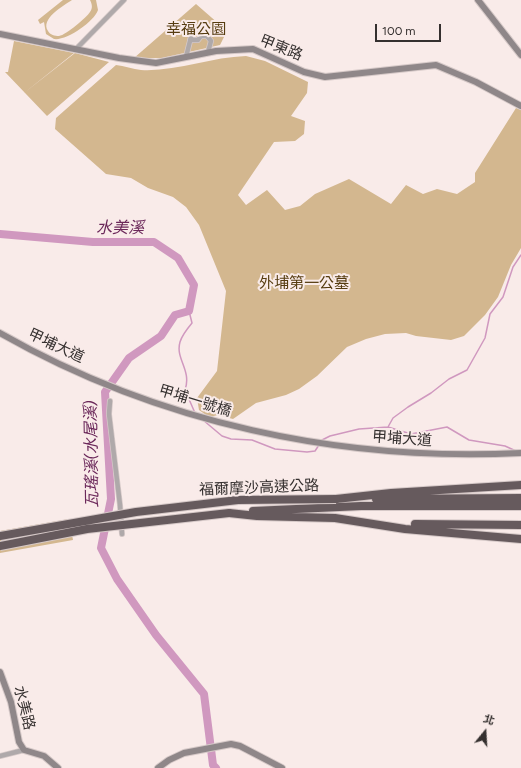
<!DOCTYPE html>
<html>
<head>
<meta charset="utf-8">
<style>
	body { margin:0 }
	#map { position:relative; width:521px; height:768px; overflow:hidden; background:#f9ebe9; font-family:Figtree,"Noto Sans TC",sans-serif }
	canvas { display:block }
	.north { position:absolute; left:465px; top:712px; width:40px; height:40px; -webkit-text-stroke:3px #f9ebe9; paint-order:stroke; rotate:18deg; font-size:11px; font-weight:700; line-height:16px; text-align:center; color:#35302f }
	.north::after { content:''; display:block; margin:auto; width:14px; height:18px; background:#35302f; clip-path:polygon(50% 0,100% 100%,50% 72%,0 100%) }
	.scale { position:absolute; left:375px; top:24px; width:66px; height:18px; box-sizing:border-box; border:2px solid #35302f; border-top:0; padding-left:5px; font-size:12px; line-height:14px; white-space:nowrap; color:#35302f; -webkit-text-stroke:3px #f9ebe9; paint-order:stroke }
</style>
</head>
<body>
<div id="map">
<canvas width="521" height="768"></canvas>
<div class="north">北</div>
<div class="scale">100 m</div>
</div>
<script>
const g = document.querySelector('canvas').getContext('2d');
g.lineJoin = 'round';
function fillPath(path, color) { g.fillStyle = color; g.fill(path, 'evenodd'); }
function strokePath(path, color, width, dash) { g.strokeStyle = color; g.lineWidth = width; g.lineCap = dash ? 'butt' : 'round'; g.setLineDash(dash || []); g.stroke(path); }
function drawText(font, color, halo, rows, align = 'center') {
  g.font = font + ' Figtree,"Noto Sans TC",sans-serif'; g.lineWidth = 4; g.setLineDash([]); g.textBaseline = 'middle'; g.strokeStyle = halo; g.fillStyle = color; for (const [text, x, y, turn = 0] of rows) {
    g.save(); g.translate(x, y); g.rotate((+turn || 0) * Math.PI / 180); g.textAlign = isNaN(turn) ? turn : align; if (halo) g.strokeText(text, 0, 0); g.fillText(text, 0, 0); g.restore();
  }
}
const green = new Path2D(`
	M63,0h9c-9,6 -32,19 -24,31 2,4 7,5 11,5 7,-1 28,-19 31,-24 3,-4 2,-8 0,-12h6l2,10c-4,12 -32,31 -44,29l-8,-5 -2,-12 -4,2 -2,-4z
	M196,4l31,27 -7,14 -58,13h-28z
	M14,41l60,12 -50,40 51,-40 34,9 -62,54 -42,-44h3z
	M246,56l19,5 43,21 -1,11 -16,23 14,5 -1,13 -9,7 -21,1 -36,53 8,10 21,-15 18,20 15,-4 15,-12 34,-15 42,25 15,-19 17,9 14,-5 20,5 18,-12v-9l41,-65 5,2v138l-10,17 -13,32 -13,18 -21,21 -13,4 -35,-4 -10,-3 -21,1 -19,5 -19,8 -30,29 -18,13 -13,6 -30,8 -23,16 -15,-4 -9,2 -10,-7 -2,-12 20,-27 9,-80 -27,-66 -13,-18 -13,-10 -25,-9 -17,-10 -25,-4 -51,-45 1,-11 60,-53c8,1 17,4 25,5 34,2 70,-13 105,-14z
	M69,519l4,21 -73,13v-22z`);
const stream = new Path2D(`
	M189,311l3,12c-5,6 -10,12 -12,19 -5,17 12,28 5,48l10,23
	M203,420l19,16 9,3 21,1 23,9 32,3 8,-1 4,-6
	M388,427l5,-9 15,-11 23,-14 18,-14 18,-9 18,-32 5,-24 13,-17 10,-30 8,-12
	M322,440l8,-4 29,-7 29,-2 23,7 36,-7 22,13 36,6 11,5`);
const river = new Path2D(`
	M0,234l93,8h61l24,16 16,27 -5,26 -14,4 -14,21 -32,22 -24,34 6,107 -10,49 16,31 39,56 48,59 9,71 3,3`);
const street = new Path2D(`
	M190,40h8l3,-4h6l4,5 -3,11
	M77,48l47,-48
	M186,57l6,-24
	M110,401l-1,13 11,91 2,29
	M0,756l24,-6`);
const secondary = new Path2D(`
	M478,0l43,55
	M0,34l119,24 37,5 60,-12 37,-2 51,23 21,5 111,-12 40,17 45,24
	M0,333c158,90 340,129 521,120
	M0,672l11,30 8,40 5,8 20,6 14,12
	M158,768l11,-8 15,-7 47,-9 9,2 42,22`);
const highway = new Path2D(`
	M336,499l55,-6 130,-8
	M376,499l145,-1
	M253,511l108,-5h160
	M229,513l28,3 78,2 70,11 116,10
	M415,524l106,1`);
const highwayBridge = new Path2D(`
	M0,536l136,-24 102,-12 98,-1
	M0,546l87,-17 142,-16`);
const parkNames = [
	["幸福公園",196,30],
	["外埔第一公墓",304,284]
];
const streetNames = [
	["甲東路",281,48,22],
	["甲埔大道",56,346,25],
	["甲埔一號橋",195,401,17],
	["甲埔大道",402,439,4],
	["福爾摩沙高速公路",259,488,-2],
	["水美路",24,708,76]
];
const waterNames = [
	["水美溪",120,228],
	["瓦瑤溪(水尾溪)",92,454,-91]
];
fillPath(green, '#d3b78f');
strokePath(stream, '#d098bf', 1.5);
strokePath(river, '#d098bf', 8);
strokePath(street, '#d6c9c8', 6);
strokePath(secondary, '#d6c9c8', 8);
strokePath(highway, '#d6c9c8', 10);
strokePath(street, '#afa9aa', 4.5);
strokePath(secondary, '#8f8789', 6);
strokePath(highway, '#665a5d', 8);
strokePath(highwayBridge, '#d6c9c8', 10, []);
strokePath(highwayBridge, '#665a5d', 8);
drawText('15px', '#563c10', '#f9ebe9', parkNames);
drawText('15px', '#35302f', '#f9ebe9', streetNames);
drawText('italic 16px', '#6b285a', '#f9ebe9', waterNames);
</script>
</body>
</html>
